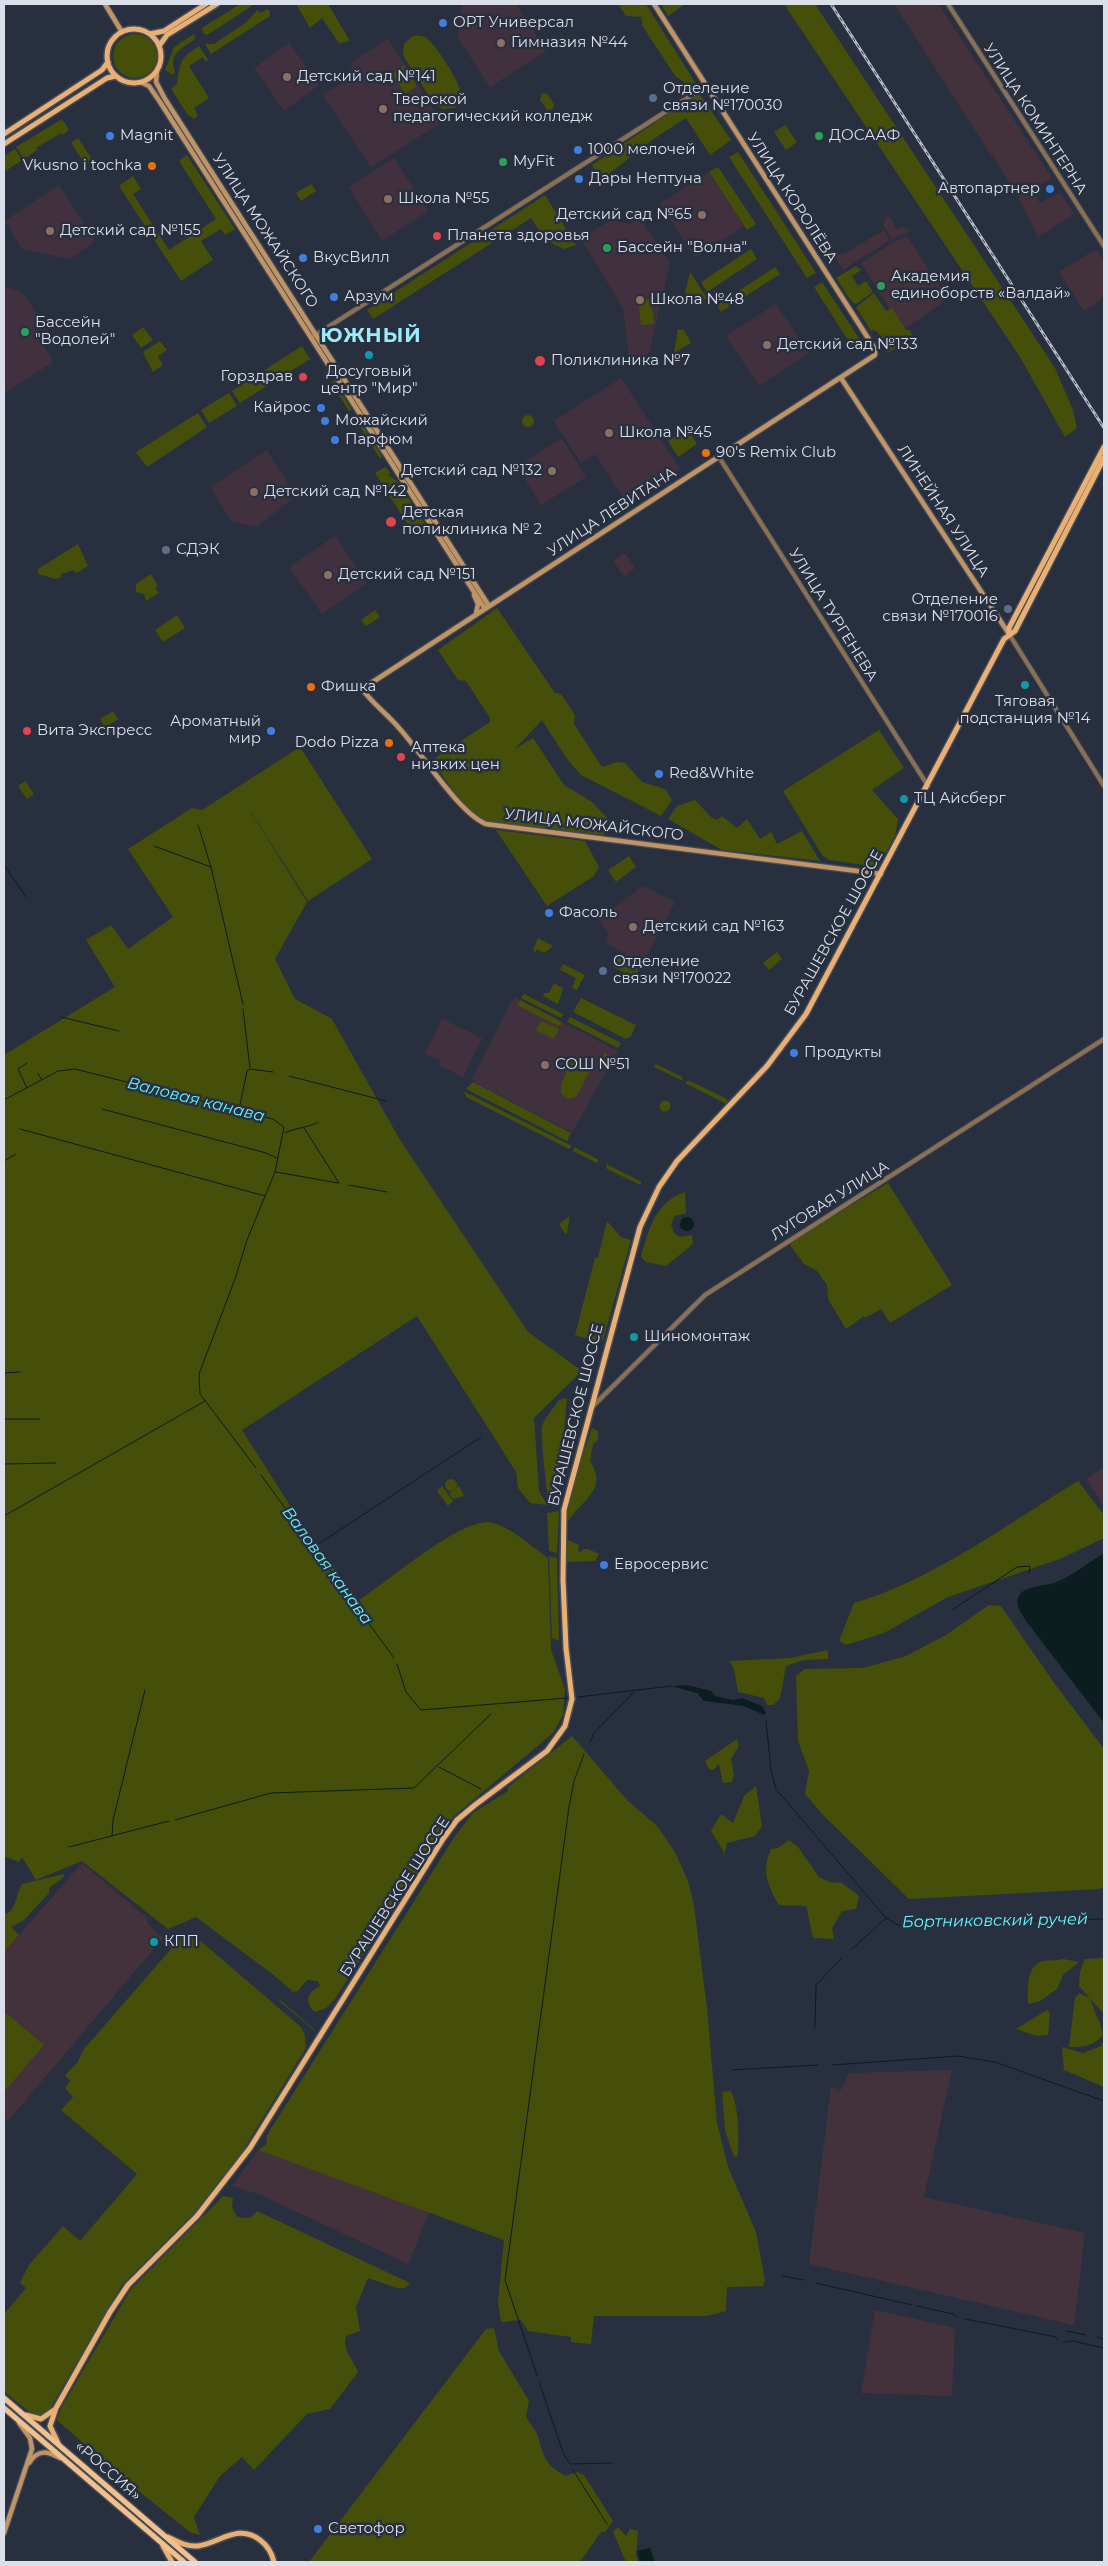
<!DOCTYPE html>
<html>
<head>
<meta charset="utf-8">
<style>
	body { margin:0 }
	#map { position:relative; width:1108px; height:2566px; overflow:hidden; background:#28303f; font-family:Montserrat,sans-serif }
	canvas { display:block }
	.frame { position:absolute; inset:0; border:5px solid #dadfe9; pointer-events:none }
</style>
</head>
<body>
<div id="map">
<canvas width="1108" height="2566"></canvas>
<div class="frame"></div>
</div>
<script>
const g = document.querySelector('canvas').getContext('2d');
g.lineJoin = 'round';
function fillPath(path, color) { g.fillStyle = color; g.fill(path, 'evenodd'); }
function strokePath(path, color, width, dash) { g.strokeStyle = color; g.lineWidth = width; g.lineCap = dash ? 'butt' : 'round'; g.setLineDash(dash || []); g.stroke(path); }
function drawText(font, color, halo, rows, align = 'center') {
  g.font = font + ' Montserrat,sans-serif'; g.lineWidth = 5; g.setLineDash([]); g.textBaseline = 'middle'; g.strokeStyle = halo; g.fillStyle = color; for (const [text, x, y, turn = 0] of rows) {
    g.save(); g.translate(x, y); g.rotate((+turn || 0) * Math.PI / 180); g.textAlign = isNaN(turn) ? turn : align; if (halo) g.strokeText(text, 0, 0); g.fillText(text, 0, 0); g.restore();
  }
}
const industrial = new Path2D(`
	M894,4h43l3,2 112,172 -20,12 8,13 20,-11 14,22 -36,23 -19,-39 -27,-44 -1,1z
	M886,216l5,2 5,12 5,-3 8,3 -2,4h-5l-10,6 -9,-15z
	M884,230l6,10 -47,30 -8,-13 4,-3h5z
	M907,236l41,63 -45,31 -42,-67 34,-22z
	M1096,249l8,13v35l-20,14 -25,-39z
	M625,553l10,15 -11,8 -11,-15z
	M1104,1467v39l-18,-27z
	M82,1863l64,54 2,7 15,14 -155,183 -4,-3v-26l40,-47 -40,-34v-59z
	M952,2070l-28,127 161,36 -11,92 -265,-61 22,-178 10,4 8,-17z
	M258,2150l172,61 -22,53 -147,-69 -29,-9z
	M875,2310l80,18 -3,68 -91,-3z`);
const education = new Path2D(`
	M462,4h54l30,47 -56,36 -33,-51z
	M388,39l54,83 -71,45 -48,-72 20,-13 10,-17 -1,-3z
	M289,43l30,42 -35,26 -30,-43z
	M394,158l34,53 -46,30 -33,-54z
	M708,172l36,54 -49,32 -35,-54z
	M59,185l36,56 -25,18 -48,-10 -17,-28z
	M640,218l30,46 -21,89 -19,14 -7,-59 -42,-69 29,-19 19,4z
	M4,286l18,6 31,45 -10,8 10,17 -47,30 -2,-1z
	M776,304l33,49 -50,33 -33,-50z
	M621,378l59,91 -53,34 -32,-49 -14,9 -27,-42z
	M562,438l24,39 -45,28 -24,-39z
	M267,450l29,46 -40,31 -25,-6 -20,-34z
	M335,536l32,47 -45,31 -33,-47z
	M643,886l32,16 -33,63 -35,-22 1,-9 -10,-15z
	M514,997l104,54 -46,81 -98,-50 -2,-4z
	M442,1019l40,19 -19,39 -24,-12 1,-4 -15,-8z`);
const green = new Path2D(`
	M240,4h15l-48,31 -4,-2 -1,-5z
	M296,4h32l22,37 -11,2 -17,-25 -12,10z
	M618,4h28l50,80v5l-5,3 -6,-3 -2,-8 -7,-4 -33,-50 -2,-10 -15,-1z
	M661,4h24l-17,12z
	M784,4h31l240,364 18,42 4,18 -12,9 -45,-80z
	M267,9l3,2v5l-59,38 -6,-10h9l33,-22 10,-12 4,3z
	M113 56a22 22 0 1 1 44 0a22 22 0 1 1-44 0Z
	M194,34l1,5c-13,9 -27,15 -20,33l-2,3 -8,-5 9,-23z
	M413,36c5,-1 11,-1 15,3 10,9 35,48 34,59l-7,10 -12,1 -8,-4 -30,-46 -2,-5 1,-10z
	M199,46l9,13 -2,3 -3,-5 -14,9 20,32 -15,10 4,7 -3,4 -7,-4 -17,-26 6,-5c3,-22 3,-26 22,-38z
	M404,66l13,20 -12,8 -13,-20z
	M542,93l5,1 7,10 -1,5 -6,1 -7,-10z
	M699,93l32,47 -21,15 -24,-37 -31,20 -54,42 -9,-15z
	M62,119l7,11 -7,5 -1,-2 -25,15 1,2 -13,9 -8,-12z
	M785,125l12,17 -11,8 -12,-18z
	M78,138l15,23 -7,4 -15,-22z
	M15,149l7,11 -18,12v-16z
	M738,152l78,121 -9,5 -78,-121z
	M187,155l48,74 -10,6 -4,-6 -20,12 12,19 -32,21 -62,-95 14,-10 8,13 -8,5 36,56 47,-31 -37,-58z
	M718,167l38,57 -9,6 -38,-58z
	M311,184l5,7 -15,10 -5,-8z
	M545,195l31,50 -12,4 -19,-9 -14,-22 -158,101 -6,-9z
	M751,249l6,10 -50,33 -6,-10z
	M856,266l5,4 -9,6 6,10 8,-5 7,11 -17,12 -5,-3 -15,-23z
	M775,267l5,7 -59,38 -4,-7z
	M690,272l17,26 -13,8 -9,-13z
	M822,282l42,64 -9,5 -41,-64z
	M874,293l12,18 6,-3 14,22h4l3,7 -25,16 -3,-3 3,-3 -10,-15 -5,-2 -2,1 -15,-24z
	M651,299l3,25 -13,1 -3,-24z
	M143,327l10,13 -12,8 -9,-13z
	M678,329l6,1 7,13 -17,10z
	M160,341l7,9 -9,6 5,9 -10,7 -10,-20z
	M302,346l8,13 -70,44 -8,-12z
	M333,381l2,1 17,28 -3,1 -18,-28z
	M229,393l8,13 -28,17 -8,-13z
	M198,413l9,14 -60,40 -11,-15z
	M522 421a6 6 0 1 1 12 0a6 6 0 1 1-12 0Z
	M358,418l24,38 -2,3 -25,-40z
	M687,429l10,15 -19,13 -10,-16z
	M385,467l6,6 -3,2 10,7 28,43 -13,8 -38,-60z
	M78,544l10,22 -12,7 -2,-3 -13,4v3l-5,2 -18,-5v-5z
	M151,574l7,12 -3,2 4,5 -13,8 -2,-7 -8,-2v-8z
	M497,608l58,85 6,1 14,21 -1,9 28,43 15,-5 8,1 17,19 23,7 7,11 -11,16 -80,-41 -14,-16 -25,-39 -27,29 18,-11 31,47 28,17 20,21 -8,12 -112,-12c-27,-8 -44,-41 -60,-63l58,-38v-4l-24,-37 -8,-1 -20,-30z
	M375,610l5,7 -14,9 -5,-6z
	M177,615l8,13 -22,14 -8,-12z
	M113,711l5,8 -13,9 -5,-9z
	M879,730l25,38 -32,22 26,29 -3,17 -17,31 -49,-7 -7,-5 -39,-64z
	M300,747l72,112 -64,42 -55,-86 1,-2 -2,1 55,88 -32,57 20,40 37,20 68,121 128,192 54,39 -48,47 5,73 8,14 -17,-2 -12,-15 -2,-16 -99,-156 -175,114 72,113 45,57c28,-17 104,-85 134,-77 19,5 39,24 55,35l3,92 14,39 -2,26 -10,18 -100,84 -118,182 -9,9 -11,4c-11,-10 -8,-19 5,-26l-2,-5 -11,-1 -9,11 -5,1 -18,-16 -79,-59 -28,12 -86,-68 -46,19 -14,-23 -3,5 -15,-6v-801l111,-68 -29,-47 25,-15 17,24 45,-32 -45,-68 64,-41 10,2z
	M25,781l9,13 -7,5 -9,-13z
	M695,800l16,17 6,3 5,-4 15,12 10,-9 13,20 11,-7 6,12 25,-13 18,30 -98,-11 -54,-31 9,-13z
	M496,830l89,11 14,26 -5,9 -47,30z
	M629,856l7,11 -20,15 -8,-12z
	M538,938l15,8 -9,7 -7,-4 -2,4 -2,-3z
	M777,952l5,7 -13,11 -6,-7z
	M620,954l21,12 -7,12 -21,-11z
	M563,964l22,11 -8,15 -5,-2 4,-10 -16,-8z
	M554,983l9,5 -5,16 -15,-8 1,-3h5z
	M524,994l39,20 -2,4 -40,-20z
	M581,998l55,27 -5,11 -5,3 -53,-27z
	M520,1000l40,21 2,4 -4,1 -41,-21z
	M570,1017l51,26 -3,5 -51,-26z
	M541,1021l18,8 -5,10 -18,-9z
	M605,1053l7,4 -7,13 -7,-4z
	M579,1055l9,2 4,10 -15,29 -8,3 -8,-5c-2,-11 10,-33 18,-39z
	M656,1064l26,13 1,4 -29,-14z
	M687,1081h3l37,18 1,4 -2,1 -41,-21z
	M473,1082l98,51 -4,8 -101,-52z
	M464,1092h1l107,54 -3,3 -103,-52z
	M659.5 1106a5.5 5.5 0 1 1 11 0a5.5 5.5 0 1 1-11 0Z
	M574,1147l25,13 -2,3 -24,-12z
	M606,1164l36,18 -2,3 -33,-16z
	M888,1183l64,102 -62,38 -9,-14 -16,9 -1,-2 -18,13 -18,-30 -1,-14 -10,-14 -13,-7 -14,-19v-3z
	M685,1192l1,21 -11,3 -4,8 3,9 6,4 12,-2 1,9 -27,22 -20,-4 -5,-5c7,-27 15,-56 44,-65z
	M570,1216l-3,17 -2,1 -6,-10z
	M607,1221l14,16 10,3 -28,101 -5,1 -23,-7 20,-77h3z
	M567,1398l-7,78 -8,17 -4,3c-2,-9 -8,-65 -6,-70 3,-9 12,-18 17,-26z
	M592,1428l6,3v9l-5,4 -3,17c18,28 -6,37 -21,59l-3,-1 10,-44z
	M445 1485a6 6 0 1 1 12 0a6 6 0 1 1-12 0Z
	M1078,1481l26,34v23l-44,21 -112,38 -64,36 -38,12 -7,-4 15,-38c79,-23 155,-80 224,-122z
	M442,1486l11,15 -5,5 -11,-15z
	M459,1486l5,10 -11,3 -4,-6z
	M548.5 1500a5.5 5.5 0 1 1 11 0a5.5 5.5 0 1 1-11 0Z
	M559,1511l-2,42 -8,-2 -2,-38z
	M568,1540l11,5 -1,6 3,1 2,-3h5l11,5 -4,7 -28,1 -1,-19z
	M549,1556l8,2 2,83 -7,-3z
	M989,1605l12,1 51,74 52,69v138l-4,2 -191,10 -86,-84 -18,-21 4,-23 -11,-30 -2,-65 9,-7 58,-1 43,-12 40,-21z
	M828,1650v9l-24,1 -18,6 -6,32 -7,7h-6l-3,-7 -26,-6 -4,-23 -5,-8 61,-3z
	M572,1736l55,64 30,26 18,26 13,29 6,24 13,103 10,115 11,44 28,65 9,49 -2,5 -36,1 -1,24 -19,5h-113l-3,28 -20,-2v-5l-43,-6 -7,-11 -20,2 -3,-20 6,-62 -246,-90 8,-5 1,-10 188,-299 18,-23 35,-22v-4z
	M737,1739l2,7 -8,13 3,16 -2,7 -9,1 -4,-19 -6,6 -4,-1 -4,-8z
	M756,1786l6,40 -7,10 -28,7 -4,18 1,-9 -13,-21 10,-17 12,9 11,-27z
	M789,1840l9,7 21,30 11,5 12,1 17,13 -3,13 -14,2 -10,17 2,11 -21,-1 -7,-32 -27,-1c-11,-19 -18,-34 -8,-56l7,-1z
	M64,1874v3l-15,11v5l-25,27 -13,7 8,8 -15,17v-41l3,3c11,-8 8,-19 15,-30z
	M190,1932l111,95 4,8 1,13 -64,104 -48,61 -72,72 -74,127 -7,5 -8,-2 -29,-24v-77l22,-26 -6,-5 9,-18 34,-39 17,15 57,-67 -76,-64 12,-13 -8,-9 5,-7 -5,-6 12,-12 7,-14 100,-115z
	M1104,1958v56l-25,-28 1,-14 5,-13z
	M1063,1959l16,3 -16,13 -6,14 -17,12 -12,3c0,-13 -3,-38 15,-43 6,-1 13,0 20,-2z
	M1079,1993l11,5c4,14 11,24 13,37 -9,11 -19,12 -34,12l6,-49z
	M280,2000l34,29 1,2 -36,-30z
	M1047,2010l3,3 -2,22 -11,1 -21,-7z
	M4,2011l40,34 -40,47z
	M1104,2039v48l-40,-17 -2,-23 21,6 18,-7z
	M731,2091c8,17 8,45 7,64l-4,2 -9,-27 -3,-38z
	M223,2196l10,2 -1,9 5,10c9,1 15,3 20,-6l153,72 -5,5h-8l-29,-10 -12,29 4,24 -14,5 -1,7 2,8 11,21 -28,37 -23,5 -53,56 -12,-13 -22,19 -26,41 6,18 -10,-3 -59,-47 -74,-65 4,-12 70,-119z
	M494,2328l5,23 30,50 -3,15c3,8 9,12 12,20 6,22 7,29 28,40l11,-4 7,3 29,46 -8,11h-4l-21,30h-271l177,-233z
	M618,2527l8,9 4,-7 8,2 -2,25 3,6h-13l-13,-30z`);
const water = new Path2D(`
	M680 1224a7 7 0 1 1 14 0a7 7 0 1 1-14 0Z
	M1104,1553v170l-78,-102c-4,-7 -12,-16 -7,-25 5,-10 25,-10 35,-13 17,-6 35,-21 50,-30z
	M687,1685l24,6 4,5 18,4 9,-2 20,8 4,7 -2,2 -20,-9 -40,-5 -7,-8 -26,-7z
	M650,2548l5,14h-15l-3,-11z`);
const stream = new Path2D(`
	M198,825l13,42
	M154,846l57,21 32,137
	M4,865l22,32
	M243,1009l7,59
	M61,1017l58,14
	M27,1063l-9,6 9,19
	M38,1073l3,6
	M289,1076l97,25
	M4,1100l54,-29 17,-2 198,50 11,8 -9,45 -28,68 -12,39 -36,95 1,20 56,74
	M102,1109l164,44 11,5
	M239,1110l8,-39 3,-2 23,3
	M304,1128l35,55
	M20,1129l245,67
	M285,1133c11,-6 21,-4 33,-11
	M4,1161l12,-7
	M276,1172l62,11
	M349,1185l38,7
	M4,1373l16,-1
	M4,1419h36
	M4,1464l52,-1
	M261,1475l133,183
	M4,1516l201,-115
	M314,1547l167,-110
	M952,1610l65,-43 13,-1 -1,7
	M397,1664l9,28 15,18 146,-12
	M578,1697l93,-11
	M766,1721l5,49 5,19 110,129 12,7 206,-6
	M590,1742l4,-9 40,-41
	M439,1767l42,22
	M175,1820l96,-27 143,-5 77,-74
	M112,1836l1,-16 32,-130
	M69,1847l100,-26
	M852,1949l34,-31
	M815,2027l1,-42 26,-27
	M833,2065l125,-9 37,6 109,39
	M732,2070l86,-5
	M782,2276l22,4
	M816,2283l96,22
	M917,2306l36,8 4,3
	M965,2319l91,18 2,3
	M1067,2331l19,4
	M1097,2337l7,2
	M1064,2342l9,-1 31,7
	M537,2375l-32,-95 64,-473 5,-26 10,-27
	M539,2382l25,73 6,9 42,-1
	M573,2470l34,54`);
const tertiary = new Path2D(`
	M948,4l156,242
	M314,336l392,-250
	M719,457l209,329
	M1009,634l95,152
	M593,1406l112,-111 399,-256`);
const secondary = new Path2D(`
	M105,4l17,28
	M654,4l221,345v6l-513,334c11,15 25,25 37,39 22,24 59,84 87,96l395,50
	M157,70l-1,12 9,17 324,507
	M140,82l9,4 11,16 325,507
	M841,378l168,256
	M474,595l4,9 -2,10
	M29,2463c9,-14 18,-12 31,-5
	M4,2533l28,-84 -2,-11 -11,-15`);
const primary = new Path2D(`
	M107 56a27 27 0 1 1 54 0a27 27 0 1 1-54 0Z
	M150,34l14,-3 42,-27
	M159,46l8,-11 50,-31
	M4,134l98,-64 6,-8
	M4,144l103,-66 9,-2
	M1009,634v-6l95,-181
	M26,2415l15,4 13,-9
	M58,2443l-8,-17 6,-18 54,-96 18,-27 69,-69 53,-68 193,-309 14,-19 18,-15 72,-54 18,-25 7,-27 -6,-51 -3,-68 1,-70 76,-283 19,-40 18,-26 90,-95 39,-52 198,-375 11,-8 89,-173
	M168,2537c10,5 19,10 30,9 22,-3 40,-23 62,-6 8,6 12,13 14,22
	M163,2546l9,16`);
const trunk = new Path2D(`
	M4,2398l191,164
	M4,2408l180,154`);
const rail = new Path2D(`
	M831,4l273,424`);
const markers = [
	[443,23,5,"#3f7fe0"],
	[501,43,5,"#8d6e63"],
	[287,77,5,"#8d6e63"],
	[653,98,5,"#5c6f8a"],
	[383,109,5,"#8d6e63"],
	[110,136,5,"#3f7fe0"],
	[819,136,5,"#2e9e5b"],
	[578,150,5,"#3f7fe0"],
	[503,162,5,"#2e9e5b"],
	[152,166,5,"#e8710a"],
	[579,179,5,"#3f7fe0"],
	[1050,189,5,"#3f7fe0"],
	[388,199,5,"#8d6e63"],
	[702,215,5,"#8d6e63"],
	[50,231,5,"#8d6e63"],
	[437,236,5,"#e0444e"],
	[607,248,5,"#2e9e5b"],
	[303,258,5,"#3f7fe0"],
	[881,286,5,"#2e9e5b"],
	[334,297,5,"#3f7fe0"],
	[640,300,5,"#8d6e63"],
	[25,332,5,"#2e9e5b"],
	[767,345,5,"#8d6e63"],
	[369,355,5,"#0f9aa8"],
	[540,361,6,"#e0444e"],
	[303,377,5,"#e0444e"],
	[321,408,5,"#3f7fe0"],
	[325,421,5,"#3f7fe0"],
	[609,433,5,"#8d6e63"],
	[335,440,5,"#3f7fe0"],
	[706,453,5,"#e8710a"],
	[552,471,5,"#8d6e63"],
	[254,492,5,"#8d6e63"],
	[391,522,6,"#e0444e"],
	[166,550,5,"#5c6f8a"],
	[328,575,5,"#8d6e63"],
	[1008,609,5,"#5c6f8a"],
	[1025,685,5,"#0f9aa8"],
	[311,687,5,"#e8710a"],
	[27,731,5,"#e0444e"],
	[271,731,5,"#3f7fe0"],
	[389,743,5,"#e8710a"],
	[401,757,5,"#e0444e"],
	[659,774,5,"#3f7fe0"],
	[904,799,5,"#0f9aa8"],
	[549,913,5,"#3f7fe0"],
	[633,927,5,"#8d6e63"],
	[603,971,5,"#5c6f8a"],
	[794,1053,5,"#3f7fe0"],
	[545,1065,5,"#8d6e63"],
	[634,1337,5,"#0f9aa8"],
	[604,1565,5,"#3f7fe0"],
	[154,1942,5,"#0f9aa8"],
	[318,2529,5,"#3f7fe0"]
];
const poiNames = [
	["ОРТ Универсал",453,23],
	["Гимназия №44",511,43],
	["Детский сад №141",297,77],
	["Отделение",663,89],
	["связи №170030",663,106],
	["Тверской",393,100],
	["педагогический колледж",393,117],
	["Magnit",120,136],
	["ДОСААФ",829,136],
	["1000 мелочей",588,150],
	["MyFit",513,162],
	["Vkusno i tochka",142,166,"right"],
	["Дары Нептуна",589,179],
	["Автопартнер",1040,189,"right"],
	["Школа №55",398,199],
	["Детский сад №65",692,215,"right"],
	["Детский сад №155",60,231],
	["Планета здоровья",447,236],
	["Бассейн \"Волна\"",617,248],
	["ВкусВилл",313,258],
	["Академия",891,277],
	["единоборств «Валдай»",891,294],
	["Арзум",344,297],
	["Школа №48",650,300],
	["Бассейн",35,323],
	["\"Водолей\"",35,340],
	["Детский сад №133",777,345],
	["Поликлиника №7",551,361],
	["Досуговый",369,372,"center"],
	["центр \"Мир\"",369,389,"center"],
	["Горздрав",293,377,"right"],
	["Кайрос",311,408,"right"],
	["Можайский",335,421],
	["Школа №45",619,433],
	["Парфюм",345,440],
	["90's Remix Club",716,453],
	["Детский сад №132",542,471,"right"],
	["Детский сад №142",264,492],
	["Детская",402,513],
	["поликлиника № 2",402,530],
	["СДЭК",176,550],
	["Детский сад №151",338,575],
	["Отделение",998,600,"right"],
	["связи №170016",998,617,"right"],
	["Фишка",321,687],
	["Тяговая",1025,702,"center"],
	["подстанция №14",1025,719,"center"],
	["Ароматный",261,722,"right"],
	["мир",261,739,"right"],
	["Вита Экспресс",37,731],
	["Dodo Pizza",379,743,"right"],
	["Аптека",411,748],
	["низких цен",411,765],
	["Red&White",669,774],
	["ТЦ Айсберг",914,799],
	["Фасоль",559,913],
	["Детский сад №163",643,927],
	["Отделение",613,962],
	["связи №170022",613,979],
	["Продукты",804,1053],
	["СОШ №51",555,1065],
	["Шиномонтаж",644,1337],
	["Евросервис",614,1565],
	["КПП",164,1942],
	["Светофор",328,2529]
];
const streetNames = [
	["УЛИЦА КОМИНТЕРНА",1035,119,57],
	["УЛИЦА КОРОЛЁВА",792,198,57],
	["УЛИЦА МОЖАЙСКОГО",265,231,57],
	["ЛИНЕЙНАЯ УЛИЦА",943,511,57],
	["УЛИЦА ЛЕВИТАНА",612,512,-33],
	["УЛИЦА ТУРГЕНЕВА",833,615,58],
	["УЛИЦА МОЖАЙСКОГО",594,825,7],
	["БУРАШЕВСКОЕ ШОССЕ",834,933,-61],
	["ЛУГОВАЯ УЛИЦА",830,1201,-32],
	["БУРАШЕВСКОЕ ШОССЕ",576,1415,-76],
	["БУРАШЕВСКОЕ ШОССЕ",395,1897,-57],
	["«РОССИЯ»",108,2471,41]
];
const waterNames = [
	["Валовая канава",196,1100,14],
	["Валовая канава",327,1566,54],
	["Бортниковский ручей",995,1921,-1]
];
const districtNames = [
	["ЮЖНЫЙ",371,336]
];
fillPath(industrial, '#43313b');
fillPath(education, '#41313e');
fillPath(green, '#454f0a');
fillPath(water, '#0b1d1f');
strokePath(stream, '#0b1d1f', 1);
strokePath(tertiary, '#444c5a', 6);
strokePath(secondary, '#444c5a', 7);
strokePath(primary, '#444c5a', 8);
strokePath(trunk, '#444c5a', 8);
strokePath(tertiary, '#8c7053', 4);
strokePath(secondary, '#c19465', 4.5);
strokePath(primary, '#eaaf72', 5);
strokePath(trunk, '#f2c08c', 5);
strokePath(rail, '#b6bcc7', 3);
strokePath(rail, '#28303f', 1, [4]);
for (const [x, y, r, color] of markers) { const dot = new Path2D(); dot.arc(x, y, r, 0, 2 * Math.PI); g.fillStyle = color; g.fill(dot); strokePath(dot, '#28303f', 2); }
drawText('15px', '#dadfe9', '#28303f', poiNames, 'left');
drawText('15px', '#dadfe9', '#28303f', streetNames);
drawText('italic 16px', '#65f3fb', '#28303f', waterNames);
g.letterSpacing = '1px';
drawText('bold 20px', '#9cebfa', '#28303f', districtNames);
g.letterSpacing = '0px';
</script>
</body>
</html>
